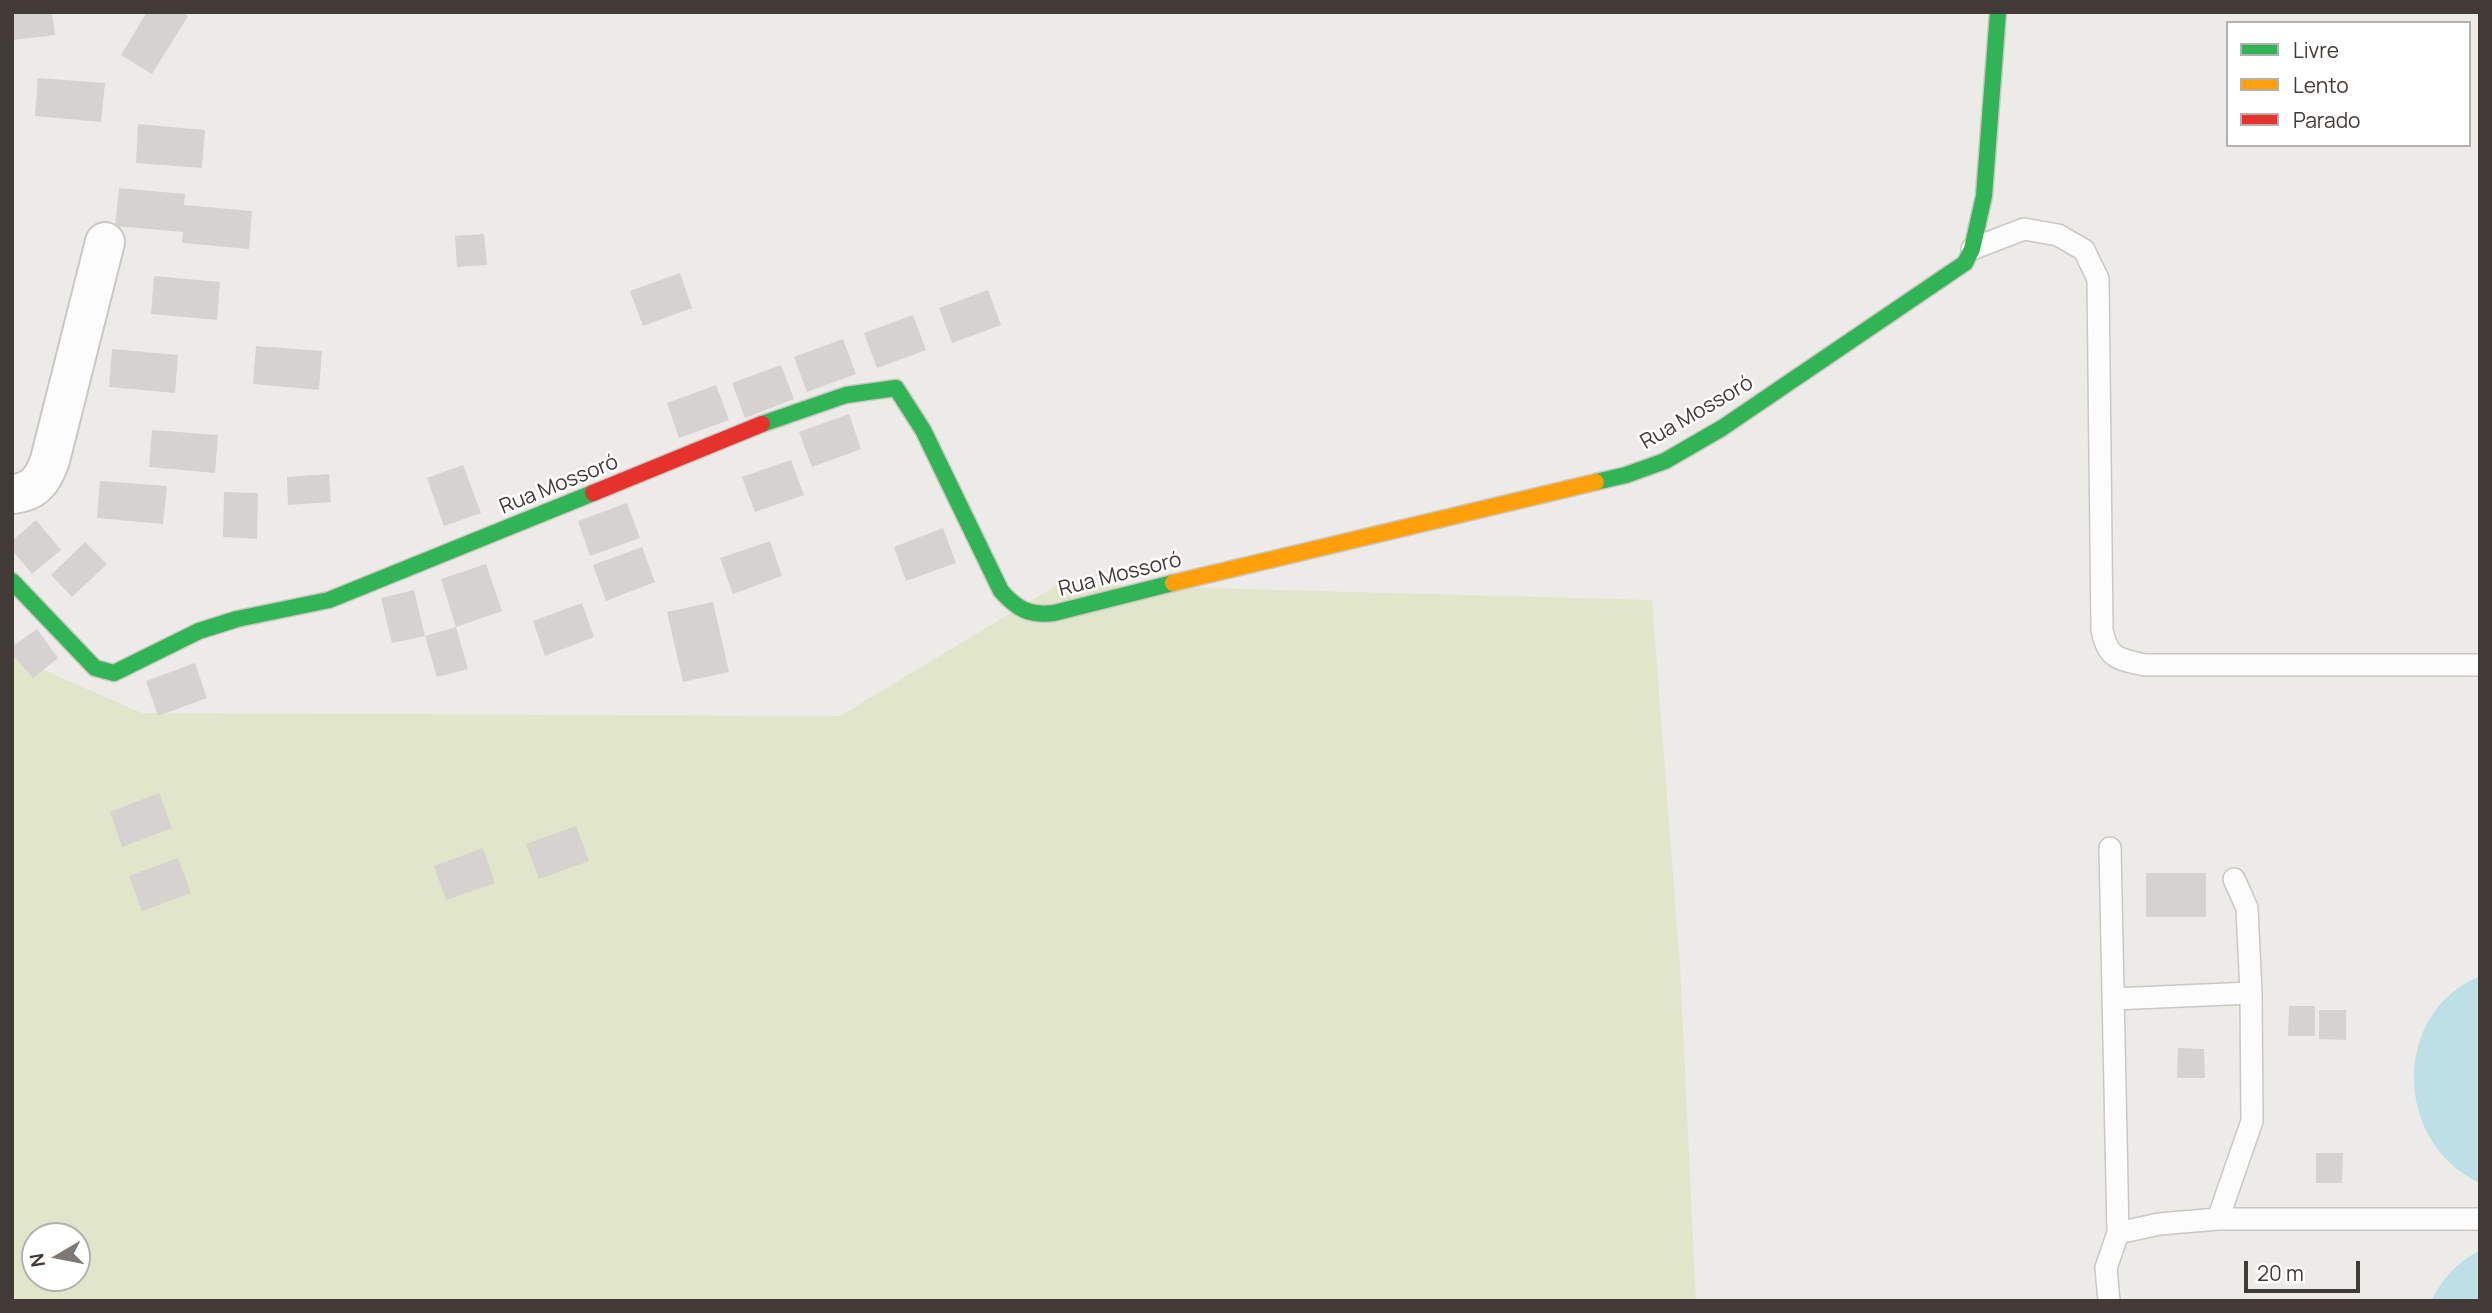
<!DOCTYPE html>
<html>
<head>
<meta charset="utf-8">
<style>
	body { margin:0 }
	#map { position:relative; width:2492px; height:1313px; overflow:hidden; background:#edebe8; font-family:Manrope,sans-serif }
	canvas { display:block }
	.frame { position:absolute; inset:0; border:14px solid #423a36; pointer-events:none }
	.legend { position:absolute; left:2226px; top:21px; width:245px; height:126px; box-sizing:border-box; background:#fff; border:2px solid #b3b0af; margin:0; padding:9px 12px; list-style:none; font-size:21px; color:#423a36 }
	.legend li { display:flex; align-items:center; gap:14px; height:35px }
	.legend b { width:35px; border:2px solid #b3b0af }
	.north { position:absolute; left:21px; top:1222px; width:70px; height:70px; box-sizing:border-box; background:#fff; border:2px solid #b3b0af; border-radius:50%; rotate:260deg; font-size:19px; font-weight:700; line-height:28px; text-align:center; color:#423a36 }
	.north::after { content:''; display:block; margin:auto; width:24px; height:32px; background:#7e7874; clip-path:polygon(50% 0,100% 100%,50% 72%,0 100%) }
	.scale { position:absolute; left:2244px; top:1261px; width:116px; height:32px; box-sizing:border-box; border:4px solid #423a36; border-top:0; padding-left:9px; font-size:21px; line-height:24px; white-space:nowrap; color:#423a36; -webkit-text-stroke:5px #fff; paint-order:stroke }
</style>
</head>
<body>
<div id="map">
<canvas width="2492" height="1313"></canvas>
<div class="frame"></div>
<ul class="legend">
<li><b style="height:9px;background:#30b455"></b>Livre</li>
<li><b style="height:9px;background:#ff9f0a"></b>Lento</li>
<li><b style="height:9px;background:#e5322d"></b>Parado</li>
</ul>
<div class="north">N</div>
<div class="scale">20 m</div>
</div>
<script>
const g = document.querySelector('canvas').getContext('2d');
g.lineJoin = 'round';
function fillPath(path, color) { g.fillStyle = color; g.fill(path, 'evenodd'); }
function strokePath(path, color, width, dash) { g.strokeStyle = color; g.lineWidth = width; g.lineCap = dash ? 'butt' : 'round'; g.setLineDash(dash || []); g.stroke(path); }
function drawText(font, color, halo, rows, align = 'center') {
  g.font = font + ' Manrope,sans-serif'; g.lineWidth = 5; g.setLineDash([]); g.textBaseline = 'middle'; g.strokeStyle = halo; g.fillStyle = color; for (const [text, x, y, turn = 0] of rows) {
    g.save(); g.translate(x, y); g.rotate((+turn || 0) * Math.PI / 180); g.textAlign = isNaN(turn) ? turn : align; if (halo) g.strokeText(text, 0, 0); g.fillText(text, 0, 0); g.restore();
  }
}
const green = new Path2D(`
	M1059,584l593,16 28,366 16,335h-1684v-661l22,26 108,47 698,3zM35,1236h42v42h-42z`);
const water = new Path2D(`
	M2480,976v207c-86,-39 -90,-170 0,-207z
	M2480,1251v50h-49c11,-21 27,-41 49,-50z`);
const building = new Path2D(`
	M12,12h40l3,23 -43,5z
	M147,12h35l6,4 -36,58 -31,-19z
	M38,78l67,5 -4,39 -66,-6z
	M138,124l67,6 -3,38 -66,-5z
	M119,188l66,6 -1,11 68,6 -3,38 -67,-6 1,-11 -68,-6z
	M484,234l3,31 -30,2 -2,-31z
	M680,273l12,35 -49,18 -13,-35z
	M154,276l66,6 -3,38 -66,-6z
	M988,290l13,35 -49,18 -13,-35z
	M913,315l13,35 -49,18 -13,-35z
	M843,339l13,35 -49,18 -13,-35z
	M256,346l66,5 -3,39 -66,-6z
	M112,349l66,6 -3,38 -66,-6z
	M781,365l13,34 -49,19 -13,-35z
	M716,385l13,35 -50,18 -12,-35z
	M849,414l12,35 -49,18 -13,-35z
	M152,430l66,5 -3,38 -66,-6z
	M791,460l13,35 -49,17 -13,-35z
	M463,465l18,48 -37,13 -17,-48z
	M329,474l2,28 -43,3 -1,-28z
	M100,481l67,5 -4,38 -66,-6z
	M224,492l34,1 -1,46 -34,-2z
	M627,503l13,35 -50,18 -12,-35z
	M36,520l25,30 -29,24 -20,-24v-9z
	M943,528l13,35 -50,18 -12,-34z
	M770,541l12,35 -49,18 -13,-36z
	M85,542l22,22 -35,33 -21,-22z
	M642,547l13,35 -49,19 -13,-36z
	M486,564l16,47 -46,16 12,42 -31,8 -12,-41 -33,7 -11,-45 33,-8 11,46 31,-9 -15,-48z
	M713,602l16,70 -46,10 -16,-70z
	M582,603l12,34 -49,19 -12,-35z
	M37,629l21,29 -25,20 -21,-24v-7z
	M195,663l12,35 -49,18 -12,-35z
	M159,793l13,35 -50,19 -12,-35z
	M576,826l13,35 -50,18 -13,-35z
	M483,848l12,35 -49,17 -12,-34z
	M178,858l13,35 -49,18 -13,-35z
	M2146,873h60v44h-60z
	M2289,1006h26v30h-27z
	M2319,1010h27v30l-27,-1z
	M2178,1048l26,1 1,29h-28z
	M2316,1153h27l-1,30h-26z`);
const lane = new Path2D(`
	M1972,249l52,-20 34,6 26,15 14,29 4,351c6,29 16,29 43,35h335
	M2110,848l8,385
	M2113,999l138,-6
	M2218,1219l34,-98 -1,-128 -4,-85 -13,-29
	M2109,1301l-3,-33 12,-35 41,-9 59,-5h262`);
const street = new Path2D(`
	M12,494c23,-2 31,-14 38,-34l55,-218`);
const fast = new Path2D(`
	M762,424l84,-29 50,-7 27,42 78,161c16,18 28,25 53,22l119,-30
	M1596,482l30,-7 39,-14 57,-33 243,-165 7,-14 12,-53 14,-184
	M12,581l83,87 19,5 85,-42 38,-12 92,-19 264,-107`);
const slow = new Path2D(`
	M1173,583l423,-101`);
const jam = new Path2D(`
	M593,493l169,-69`);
const streetNames = [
	["Rua Mossoró",1697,413,-30],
	["Rua Mossoró",559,485,-22],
	["Rua Mossoró",1120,575,-14]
];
fillPath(green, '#e1e6ca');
fillPath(water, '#bde0e7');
fillPath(building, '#d5d2cf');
strokePath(lane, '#cac7c4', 24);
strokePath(street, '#cac7c4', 42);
strokePath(fast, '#cdc7c1', 19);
strokePath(slow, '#cdc7c1', 19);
strokePath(jam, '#cdc7c1', 19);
strokePath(lane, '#fcfcfc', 21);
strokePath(street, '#fcfcfc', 38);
strokePath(fast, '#30b455', 16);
strokePath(slow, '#ff9f0a', 16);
strokePath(jam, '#e5322d', 16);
drawText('21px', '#423a36', '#fff', streetNames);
</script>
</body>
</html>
